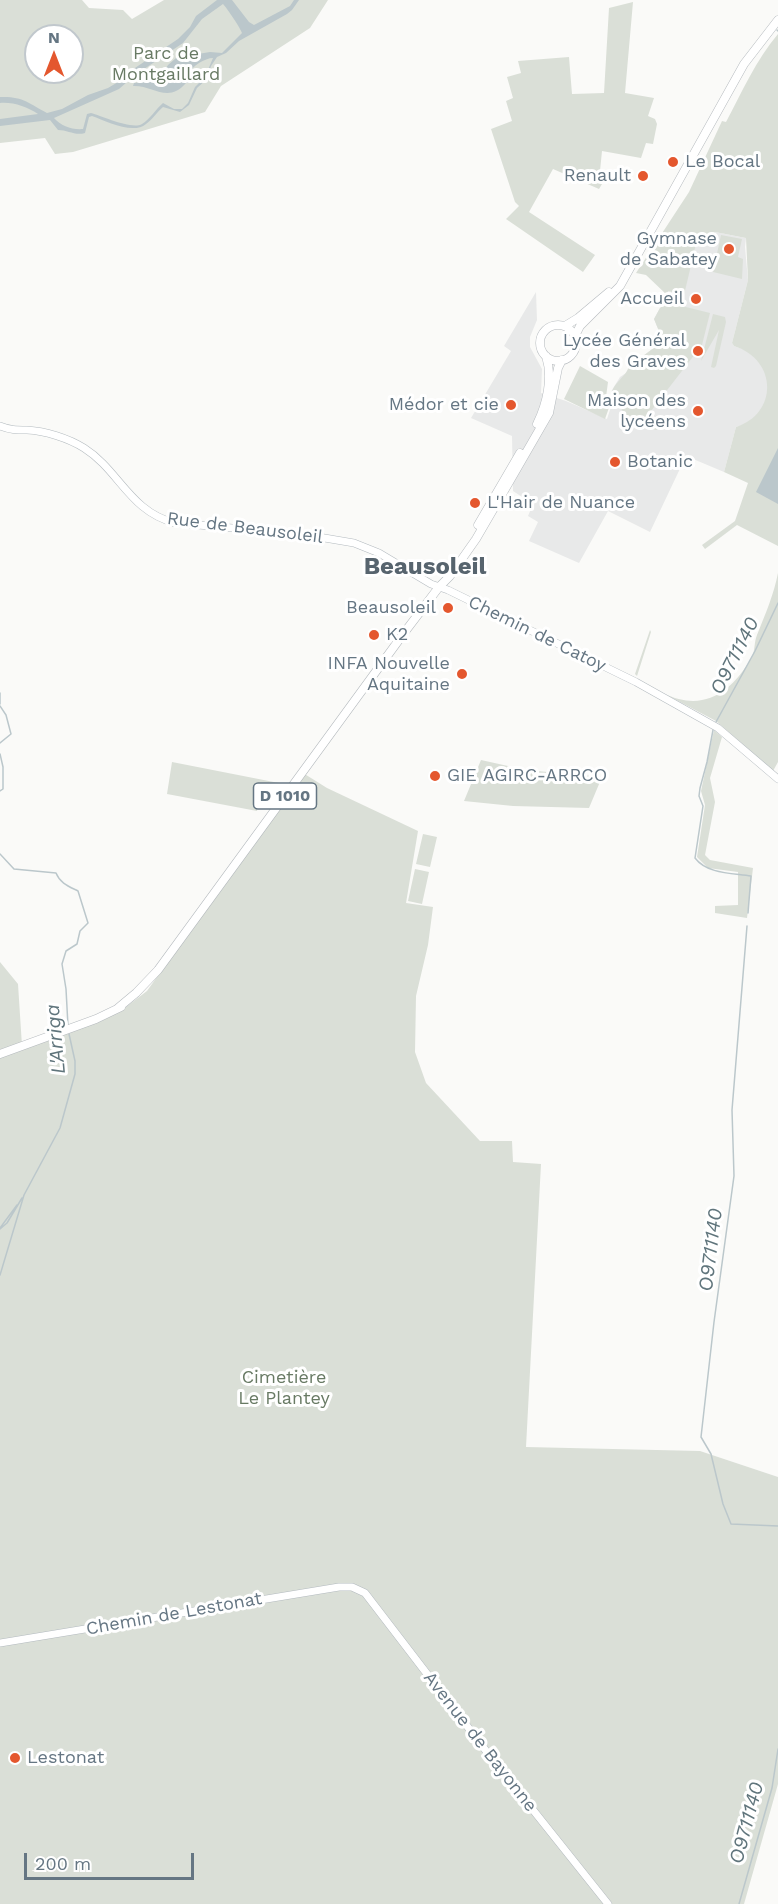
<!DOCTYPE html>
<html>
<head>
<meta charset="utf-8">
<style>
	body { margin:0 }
	#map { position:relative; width:778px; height:1904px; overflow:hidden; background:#fafaf8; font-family:"Work Sans",sans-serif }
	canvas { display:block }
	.north { position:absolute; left:24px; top:24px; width:60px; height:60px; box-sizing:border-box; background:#fff; border:2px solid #c1c8cd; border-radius:50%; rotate:0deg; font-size:16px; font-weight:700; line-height:24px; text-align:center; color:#657683 }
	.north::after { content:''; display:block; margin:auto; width:21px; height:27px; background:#e4572e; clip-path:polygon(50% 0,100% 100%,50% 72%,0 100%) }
	.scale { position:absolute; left:24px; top:1853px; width:170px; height:27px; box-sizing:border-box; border:3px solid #657683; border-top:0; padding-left:8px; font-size:18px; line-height:21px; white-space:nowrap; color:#657683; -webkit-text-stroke:4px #fff; paint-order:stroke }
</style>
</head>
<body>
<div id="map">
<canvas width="778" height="1904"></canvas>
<div class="north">N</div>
<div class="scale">200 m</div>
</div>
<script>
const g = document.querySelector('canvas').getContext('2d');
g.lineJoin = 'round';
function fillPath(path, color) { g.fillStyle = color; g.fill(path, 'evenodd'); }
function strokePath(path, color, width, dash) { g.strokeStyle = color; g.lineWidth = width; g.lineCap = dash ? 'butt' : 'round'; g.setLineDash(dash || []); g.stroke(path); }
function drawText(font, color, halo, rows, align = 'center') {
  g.font = font + ' "Work Sans",sans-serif'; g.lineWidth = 6; g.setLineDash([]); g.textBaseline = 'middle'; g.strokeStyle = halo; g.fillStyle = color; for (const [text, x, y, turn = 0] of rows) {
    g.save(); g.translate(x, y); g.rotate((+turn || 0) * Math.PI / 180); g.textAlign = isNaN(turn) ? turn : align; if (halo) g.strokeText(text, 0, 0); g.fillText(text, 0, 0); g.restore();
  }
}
const built = new Path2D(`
	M715,232l31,6 -1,9 3,33 -16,63 2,3 9,3 14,9 9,11 4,14v9l-3,10 -5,10 -15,12 -11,3 -12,45 -38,-16 -36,76 -42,-21 -29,52 -50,-22 9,-19 -10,-6 5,-12 -20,-13 -1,-55 -41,-18 40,-67 -7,-5 32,-54 1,28 -7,17v10l12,22 -1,24 25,8 41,18 6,-18 -2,-6 1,-5 8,-13 6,-4 8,-16 5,2 24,-18 -9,-22 6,-11 5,-3 2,-14 16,3 14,-54z`);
const green = new Path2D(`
	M0,0h82l7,8 34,2 9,9 32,-19h164l-18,28 -89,58 -16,26 -132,40 -18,2 -10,-16 -45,5zM36,36h36v36h-36z
	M633,2l-8,91 29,5 -6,18 7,3 2,5 -4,20 -7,-1 -5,15 -39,-7 -2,20 8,3 -9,15 -46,-20 -24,43 66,43 -12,17 -77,-53 13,-13 -4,-4 -24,-73 21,-8 -6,-20 7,-3 -6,-21 14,-4 -3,-12 51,-4 3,37 32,-1 5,-85z
	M778,34v512l-41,-21 -32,24 -3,-4 33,-24 13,-38 -24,-11 12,-45c42,-13 42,-67 -2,-81l-2,-3 16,-63 -2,-42 -31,-6 -3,14 -15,-6 -13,55 -16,-4 -1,4 -21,-20 -10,-2 53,-81 33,-71 4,1c16,-30 30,-62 52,-88z
	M721,235l21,4 -4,18 5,2 -1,20 -29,-7z
	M666,302l44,11 -8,32 -58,75 15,8 -3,2 -30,-13 -10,-18 -5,-4c2,-11 11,-16 16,-24 3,-5 5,-10 7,-14l5,2 24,-18 -9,-22 6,-11z
	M713,314l12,3 1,5 -10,44 -2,2 -3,-1 8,-37 -18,31z
	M580,366l28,16 -2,15 5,5 -6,17 -41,-20z
	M778,573v189l-5,9 -57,-50 -53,-28c40,20 68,0 89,-36 3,-6 2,-15 5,-22 8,-20 17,-41 21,-62z
	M650,630l1,2 -14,44 -2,-2z
	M714,730l8,7 -12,41 5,24 -10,53 5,5 43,8 -6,50 -32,-5v-7l23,-1v-33l-30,-4 -11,-11 8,-52 -4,-14z
	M481,760l45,10 76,7 -13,31 -76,-2 -49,-5z
	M172,762l112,22 -5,8 -18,-4 -4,23 -90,-17z
	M303,773l24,15 91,43 -12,72 27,4 -5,38 -12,51 -1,56 11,31 54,58h32l1,21 28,2 -15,283 174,4 78,26v307l-34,120h-744v-942l18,22 4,62 100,-36 25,-19z
	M423,834l14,3 -7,30 -14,-3z
	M415,869l14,3 -7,32 -14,-3z`);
const water = new Path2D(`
	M217,0h15l17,22 5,3 36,-19 4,-6h5l-7,10 -5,4 -48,27 -13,12 -9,4 -6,9 -4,13 -10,9 -8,17 -9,7 -17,-5c-6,5 -10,12 -17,17 -13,11 -40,-3 -54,-8l-3,1 -4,16c-10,3 -17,-3 -27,-3l-8,-10 -50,6v-7l38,-5c-11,-7 -24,-12 -38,-11v-6c22,-1 29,6 47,16l15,-4 26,-14 20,-7 10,-6 14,-12 46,-31 12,-12 6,-11zM223,4c4,4 18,25 19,29l-20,20 -12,-1 -12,2 -15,-2 -15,13 -8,12 -4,4 -22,2 -1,3c20,-1 35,18 53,-3h5l-3,-9c4,-8 17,-16 25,-16l-8,19 -10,10 -7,16 -6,6h-8l-11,-6c-7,6 -13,16 -21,21 -10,6 -40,-8 -51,-11l-4,1 -4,15c-11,1 -22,-3 -29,-11l65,-29 16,-14 48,-32 19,-24z
	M778,448v56l-22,-12z`);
const stream = new Path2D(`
	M777,30l1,1
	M0,693v11
	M0,706l6,9 5,19 -11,9
	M716,722l39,-71 23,-48
	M713,730l-6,32 -7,26 -1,8 4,10 -8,52c12,16 37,15 56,18l-3,37
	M0,754l3,13v22l-3,2
	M0,854l14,15 42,4c4,10 12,13 22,18l10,32 -8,8 -3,13 -11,7 -4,13 4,25 2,37
	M747,926l-15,184 2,66 -20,146 -13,115 10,17 12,50 8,20 47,2
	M0,1228l17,-23
	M0,1229l7,-6 15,-25
	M0,1275l24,-80 36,-67 15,-54v-13l-6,-27
	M739,1904l33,-116 6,-39`);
const secondary = new Path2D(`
	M0,426c10,4 16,4 27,4 18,1 41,8 57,18 35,22 46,64 91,75l126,11 53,9 25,10 52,31 17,6 188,92 82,46 60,51
	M0,1643l339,-56h13l13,6 125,163 118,148`);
const primary = new Path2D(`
	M540 343a18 18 0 1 1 36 0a18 18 0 1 1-36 0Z
	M565,326l13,-8 31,-26
	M575,336l5,-10 40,-40 124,-222 34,-44
	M537,424c10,-20 16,-46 9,-68
	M478,525l42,-72
	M118,1008l18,-15 22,-23 246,-337 35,-46 11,-11 26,-37 32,-55 41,-71 9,-45 4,-8
	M0,1054l96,-35 25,-12`);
const markers = [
	[673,162,6,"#e4572e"],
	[643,176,6,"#e4572e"],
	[729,249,6,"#e4572e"],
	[696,299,6,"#e4572e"],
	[698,351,6,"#e4572e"],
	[511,405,6,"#e4572e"],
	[698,411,6,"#e4572e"],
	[615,462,6,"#e4572e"],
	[475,503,6,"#e4572e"],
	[448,608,6,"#e4572e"],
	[374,635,6,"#e4572e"],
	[462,674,6,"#e4572e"],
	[435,776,6,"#e4572e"],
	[15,1758,6,"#e4572e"]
];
const shields = [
	[285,796,63]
];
const shieldNames = [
	["D 1010",285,796]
];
const parkNames = [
	["Parc de",166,54],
	["Montgaillard",166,75],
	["Cimetière",284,1378],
	["Le Plantey",284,1399]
];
const poiNames = [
	["Le Bocal",685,162,"left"],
	["Renault",631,176],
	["Gymnase",717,239],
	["de Sabatey",717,260],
	["Accueil",684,299],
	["Lycée Général",686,341],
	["des Graves",686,362],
	["Maison des",686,401],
	["lycéens",686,422],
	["Médor et cie",499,405],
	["Botanic",627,462,"left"],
	["L'Hair de Nuance",487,503,"left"],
	["Beausoleil",436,608],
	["K2",386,635,"left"],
	["INFA Nouvelle",450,664],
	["Aquitaine",450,685],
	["GIE AGIRC-ARRCO",447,776,"left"],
	["Lestonat",27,1758,"left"]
];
const streetNames = [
	["Rue de Beausoleil",245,528,7],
	["Chemin de Catoy",537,634,26],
	["Chemin de Lestonat",174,1614,-10],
	["Avenue de Bayonne",480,1742,52]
];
const waterNames = [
	["O9711140",735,656,-63],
	["L'Arriga",56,1039,-95],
	["O9711140",711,1250,-83],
	["O9711140",747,1823,-75]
];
const districtNames = [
	["Beausoleil",425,567]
];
fillPath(built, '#e8e9e9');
fillPath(green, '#dadfd7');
fillPath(water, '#bbc7cb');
strokePath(stream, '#bbc7cb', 1.5);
strokePath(secondary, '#b3babf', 8);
strokePath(primary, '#b5babe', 9);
strokePath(secondary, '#fff', 7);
strokePath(primary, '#fff', 8);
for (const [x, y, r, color] of markers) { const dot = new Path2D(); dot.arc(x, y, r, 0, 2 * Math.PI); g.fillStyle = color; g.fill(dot); strokePath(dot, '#fff', 2); }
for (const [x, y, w] of shields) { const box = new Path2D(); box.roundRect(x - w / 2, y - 13, w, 26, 4.5); g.fillStyle = '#fff'; g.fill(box); strokePath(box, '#657683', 1.5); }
drawText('bold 16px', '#657683', null, shieldNames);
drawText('18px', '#687a64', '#fff', parkNames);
drawText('18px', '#657683', '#fff', poiNames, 'right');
drawText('18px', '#657683', '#fff', streetNames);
drawText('italic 20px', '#60757c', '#fff', waterNames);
drawText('bold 24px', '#57646e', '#fff', districtNames);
</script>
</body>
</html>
